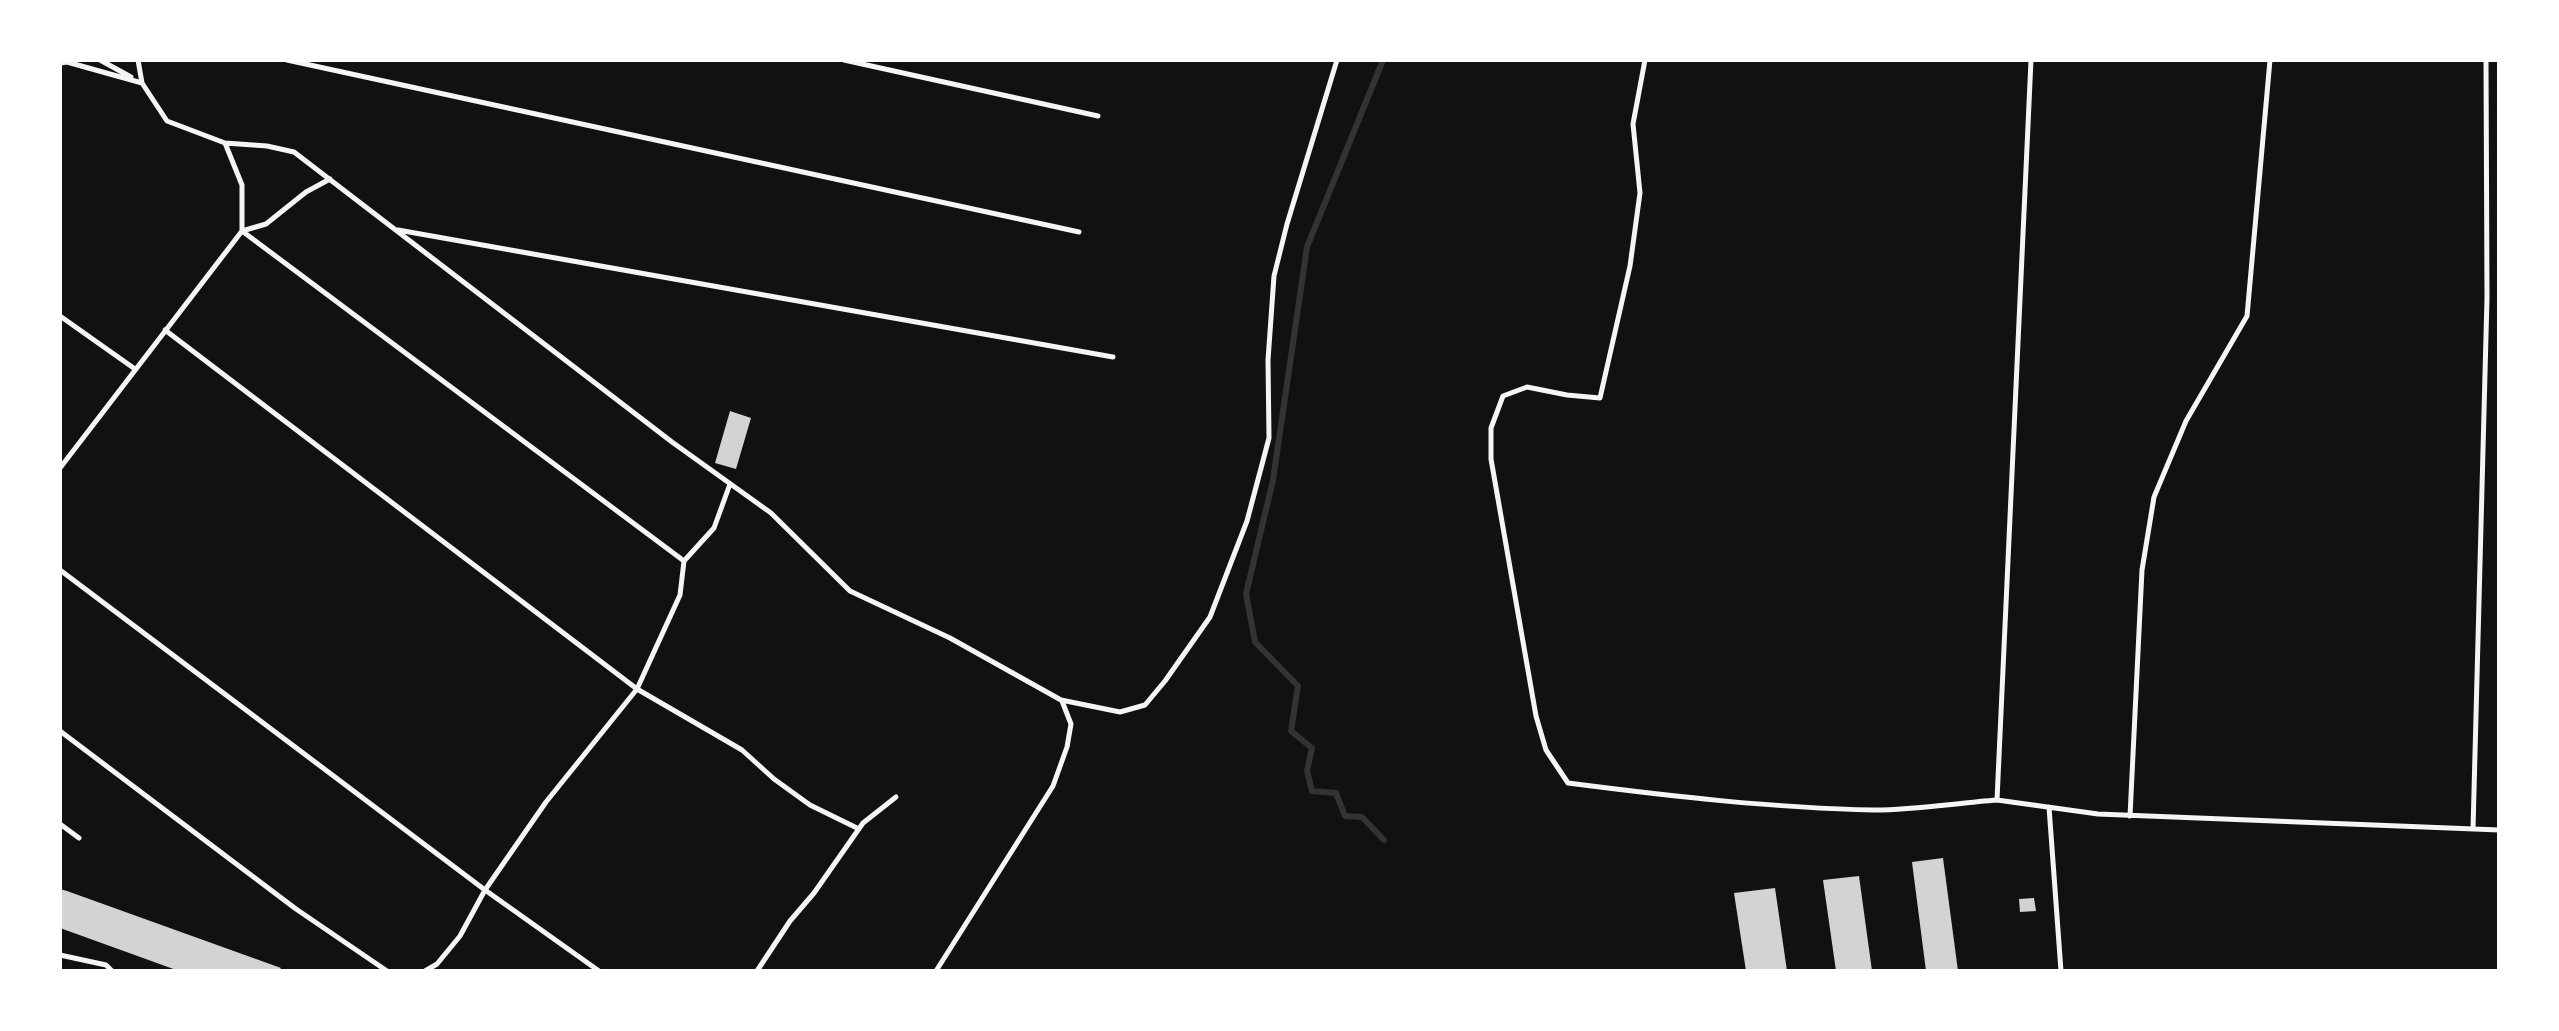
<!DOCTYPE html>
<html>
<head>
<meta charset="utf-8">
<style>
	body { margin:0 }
	#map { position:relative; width:2559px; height:1031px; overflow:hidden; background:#111; font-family:"Nunito Sans",sans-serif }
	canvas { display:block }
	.frame { position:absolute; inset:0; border:62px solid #fff; pointer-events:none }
</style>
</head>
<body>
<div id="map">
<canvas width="2559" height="1031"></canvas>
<div class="frame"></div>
</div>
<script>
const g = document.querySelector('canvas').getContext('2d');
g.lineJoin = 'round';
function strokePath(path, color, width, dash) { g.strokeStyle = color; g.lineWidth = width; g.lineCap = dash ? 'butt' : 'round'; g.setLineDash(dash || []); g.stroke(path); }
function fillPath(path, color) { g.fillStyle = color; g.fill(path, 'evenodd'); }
const stream = new Path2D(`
	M1383,60l-76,187 -34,233 -27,114 9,48 43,44 -7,45 21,17 -5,23 5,20 24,2 9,23 17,1 22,23`);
const building = new Path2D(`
	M730,411l21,7 -15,51 -21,-6z
	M1943,858l15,113h-32l-14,-109z
	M1859,876l13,95h-36l-13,-91z
	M1775,888l12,83h-41l-12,-78z
	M60,889l7,2 214,77 -2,3h-100l-119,-43z
	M2034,898l2,13 -16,1 -1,-13z`);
const service = new Path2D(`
	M100,60l31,17
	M287,60l792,172
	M844,60l254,56
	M1645,60l-12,64 7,69 -10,73 -30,132 -33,-3 -40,-8 -24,9 -12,32v31l45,257 10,34 22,33c101,13 204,25 306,27 41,0 83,-7 123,-10
	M2031,60l-34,740 101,14 401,16
	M60,63l7,-1 75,21
	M225,143l42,3 27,6 378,290 99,71 79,78 100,47 111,62 59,12 25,-7 20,-24 45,-64 37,-96 22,-83 -1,-78 6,-84 13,-52 50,-164
	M330,179l-24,13 -40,32 -24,7 442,330
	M398,230l715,127
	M60,316l75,53
	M165,330l472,359 105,61 32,29 36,26 49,24
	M60,468l182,-237v-46l-17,-42 -58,-22 -25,-38 -4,-23
	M60,570l425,320 114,81
	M60,731l236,178 91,62
	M2049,807l12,164
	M2130,816l12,-246 12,-73 32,-76 61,-105 23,-256
	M60,824l19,14
	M2473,829l14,-531 -1,-238
	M60,955l46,10 6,6
	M425,971l12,-7 23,-28 25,-46 61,-88 91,-113 43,-94 4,-34 30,-33 16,-44
	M757,971l33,-50 24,-28 49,-70 33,-26
	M936,971l117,-185 14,-39 4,-23 -9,-23`);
strokePath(stream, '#333', 6);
fillPath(building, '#d3d3d3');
strokePath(service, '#f5f5f5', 5);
</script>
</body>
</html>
